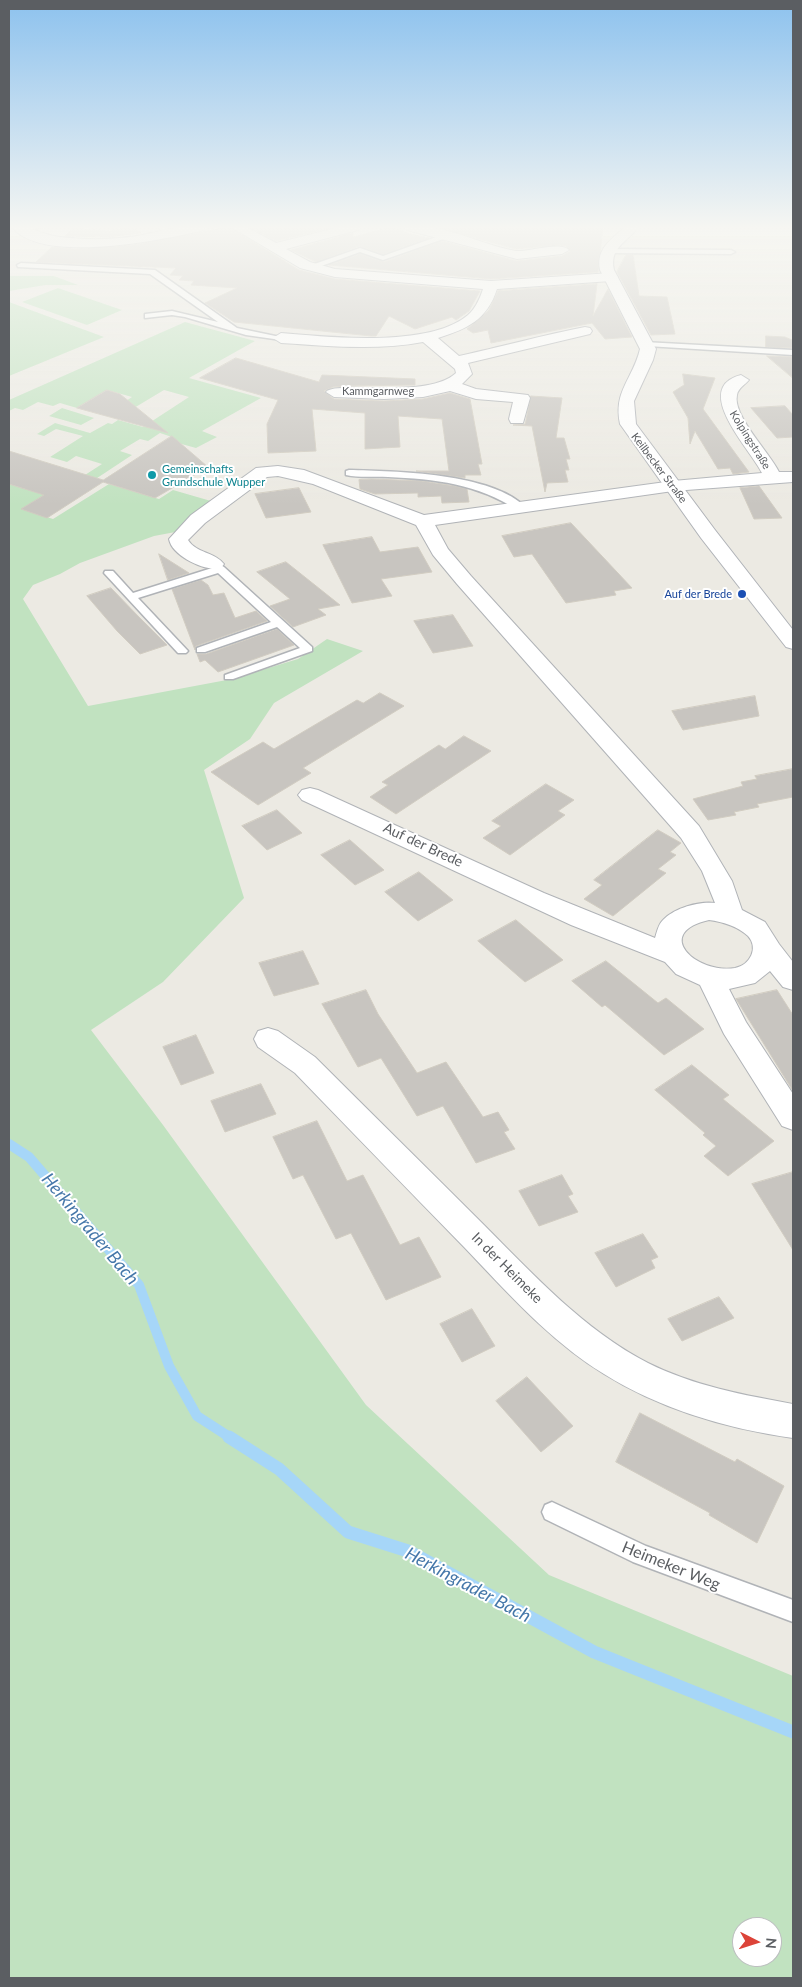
<!DOCTYPE html>
<html>
<head>
<meta charset="utf-8">
<style>
	body { margin:0 }
	#map { position:relative; width:802px; height:1987px; overflow:hidden; background:#eceae3; font-family:Lato,sans-serif }
	canvas { display:block }
	.frame { position:absolute; inset:0; border:10px solid #5b5e62; pointer-events:none }
	.north { position:absolute; left:732px; top:1917px; width:50px; height:50px; box-sizing:border-box; background:#fff; border:1px solid #bdbfc0; border-radius:50%; rotate:95deg; font-size:14px; font-weight:700; line-height:20px; text-align:center; color:#5b5e62 }
	.north::after { content:''; display:block; margin:auto; width:18px; height:22px; background:#dc4439; clip-path:polygon(50% 0,100% 100%,50% 72%,0 100%) }
</style>
</head>
<body>
<div id="map">
<canvas width="802" height="1987"></canvas>
<div class="frame"></div>
<div class="north">N</div>
</div>
<script>
const g = document.querySelector('canvas').getContext('2d');
g.lineJoin = 'round';
function fillPath(path, color) { g.fillStyle = color; g.fill(path, 'evenodd'); }
function strokePath(path, color, width, dash) { g.strokeStyle = color; g.lineWidth = width; g.lineCap = dash ? 'butt' : 'round'; g.setLineDash(dash || []); g.stroke(path); }
function drawText(font, color, halo, rows, align = 'center') {
  g.font = font + ' Lato,sans-serif'; g.lineWidth = 4; g.setLineDash([]); g.textBaseline = 'middle'; g.strokeStyle = halo; g.fillStyle = color; for (const [text, x, y, turn = 0] of rows) {
    g.save(); g.translate(x, y); g.rotate((+turn || 0) * Math.PI / 180); g.textAlign = isNaN(turn) ? turn : align; if (halo) g.strokeText(text, 0, 0); g.fillText(text, 0, 0); g.restore();
  }
}
const green = new Path2D(`
	M9,276h45l24,9h-32l-37,6z
	M58,288l64,22 -35,15 -65,-23z
	M9,302l95,35 -95,39z
	M185,322l70,19 -66,37 72,20 -59,33 15,6 -21,11 -29,-8 5,-3 -12,-4 -12,8 -8,-2 -20,12 12,4 -47,31 -11,-4 28,-18 -26,-8 -9,6 -17,-5 33,-21 -27,-7 -12,7 -7,-2 18,-11 35,10 18,-10 4,1 6,-4 25,7 46,-30 -25,-7 -30,18 -14,-3 12,-8 -25,-7 -30,18 -17,-5 -7,3 -15,-4 -15,8 -8,-2 -6,3v-11z
	M62,408l32,10 -13,7 -32,-9z
	M9,484l17,5 33,-3 -37,23 31,10 56,-35 50,15 14,-9 38,11 -25,29 -32,6 -74,27 -20,11 -27,11 -10,14 65,107 144,-27 66,-20 29,-20 36,12 -89,52 -24,36 -46,31 40,128 -81,84 -72,48 72,95 203,280 183,170 244,101v302h-784zM742,1927h30v30h-30z`);
const streamFar2 = new Path2D(`
	M329,227l3,1`);
const streamFar1 = new Path2D(`
	M9,1144l20,13 110,128 30,81 28,50 34,22`);
const stream = new Path2D(`
	M229,1437l50,32 69,63 60,19 186,101 199,80`);
const building = new Path2D(`
	M131,227l10,6 -33,4 -43,-1 8,-8 36,3z
	M229,227l70,43 36,9 145,12 -11,20 -13,9 -4,-3 -37,12 -26,-13 -13,20h-5l-137,-14 -29,-19 32,-15 -46,-3 3,-4 -15,-1 4,-4 -13,-1 6,-7 -140,-6 16,-15 23,2 58,-4z
	M249,227h85l-58,14z
	M391,227l19,7 19,4 -46,16 -24,-8 -43,16 -25,-12 62,-17v4z
	M436,227h167l-5,45 -107,7 -162,-14 31,-11 24,8 58,-21 75,20 45,-5 9,-5 -5,-5 -7,-1 -43,4z
	M626,255h7l6,41 28,1 8,37 -24,1 -34,-63z
	M597,284l-4,32 15,-27 24,48 -27,2 -13,-16 -101,20 -3,-13 -15,3 -6,-4 22,-19 9,-19z
	M766,336l19,1 7,3 1,8 -27,-1z
	M767,356l26,1v21z
	M236,358l83,24 3,-7 93,4v6l-69,1 -13,1 -9,4 10,8 50,2 39,-2 27,-6 20,6 12,65h-4l3,11h-16v3l-49,-7h33l-7,-52 -44,-3 2,31 -35,2v-36l-53,-4 4,42 -48,2 -1,-29 11,-24 -78,-22z
	M683,374l32,4 -12,31 46,63 -16,2 -3,-6 -12,1 -23,-38 -5,13 -2,-26 -15,-26 11,-7z
	M107,390l13,4 48,39 -91,-25z
	M531,396l31,2 -6,40h8l6,21h-4l3,11h-4l3,12 -21,1 -2,9 -13,-66 -19,-1 12,-1z
	M785,406l8,9v22l-16,1 -26,-30z
	M172,436l36,31 -53,31 -52,-16 -56,36 -26,-9 23,-14 -35,-11v-33l94,29z
	M372,479l50,2 33,5 12,3 2,13 -27,1 -1,-7 -23,1v-4l-43,1 -15,-5 -1,-9z
	M759,486l23,32 -28,1 -14,-31z
	M299,488l12,24 -45,6 -11,-24z
	M571,523l61,65 -18,3 2,4 -50,8 -34,-49 -18,3 -12,-21z
	M372,537l8,15 38,-5 14,25 -51,7 11,17 -40,7 -29,-58z
	M159,554l30,19 -21,7z
	M286,562l54,43 -22,4 8,6 -33,12 -23,-21 20,-7 -33,-27z
	M201,580l7,5 5,10 11,-2 11,25 21,-7 11,10 -71,25 -1,4 -23,-61z
	M111,588l28,29 28,28 -27,9 -23,-23 -30,-35z
	M453,615l20,31 -40,7 -19,-32z
	M277,629l17,16 -76,27 -13,-12 -5,2 -3,-8h9z
	M380,693l24,13 -101,62 8,5 -53,32 -47,-33 52,-30 11,7 83,-49 6,3z
	M755,696l4,20 -76,14 -11,-19z
	M464,736l27,15 -95,63 -26,-17 18,-12 -6,-3 57,-37 6,4z
	M793,769v28l-36,7 2,3 -25,5 2,3 -28,5 -15,-21 50,-13 -2,-4 16,-3 -2,-3z
	M546,784l28,16 -16,11 7,4 -55,40 -27,-17 18,-12 -9,-5z
	M277,810l25,23 -35,17 -25,-24z
	M658,830l23,13 -11,9 6,3 -18,14 8,4 -53,43 -29,-17 18,-14 -8,-5z
	M350,840l34,30 -29,15 -34,-30z
	M419,872l34,28 -35,21 -33,-29z
	M516,920l47,40 -38,22 -47,-41z
	M303,951l16,33 -45,12 -15,-33z
	M606,961l52,42 8,-5 38,31 -40,26 -59,-50 -3,2 -30,-26z
	M366,990l12,24 39,59 29,-11 37,55 15,-5 11,18 -5,2 11,17 -39,14 -33,-57 -26,10 -36,-58 -23,9 -36,-63z
	M777,990l16,25v76l-57,-92z
	M196,1035l18,38 -33,12 -18,-38z
	M692,1065l37,30 -6,4 51,42 -46,35 -24,-20 12,-10 -13,-11 2,-2 -50,-43z
	M261,1084l15,30 -51,18 -14,-31z
	M317,1121l30,60 16,-6 37,70 19,-8 22,40 -55,23 -35,-67 -15,6 -33,-64 -10,4 -20,-42z
	M793,1172v78l-41,-66z
	M562,1175l11,19 -5,2 10,16 -39,14 -20,-35z
	M643,1234l15,23 -7,3 4,8 -39,19 -21,-34z
	M719,1297l15,21 -52,23 -14,-22z
	M472,1309l23,37 -33,16 -22,-38z
	M527,1377l46,49 -32,26 -45,-51z
	M640,1413l95,49 2,-3 47,27 -27,57 -48,-28 1,-2 -94,-51z`);
const service = new Path2D(`
	M29,227h14l-22,5 -4,-2z
	M158,227h8l9,6 -7,2z
	M442,235l7,2 -66,23 -23,-8 -47,17 -7,-2 54,-19 23,8z
	M607,249l124,1 4,2 -4,2 -127,-1 -1,-2z
	M21,263l134,7 82,58 48,10 -4,2 -35,-5 -61,-18 -13,-2 -27,3v-4l27,-3 46,11 -68,-48 -132,-7 -1,-2z
	M644,342l149,8v5l-146,-9h-3z
	M349,470c45,1 145,3 177,38l-9,2c-38,-26 -83,-31 -129,-33 -14,-1 -29,1 -42,-2v-4z
	M214,561l10,6 88,80v4l-79,28h-8v-4l75,-27 -23,-21 -72,25h-8v-4l74,-26 -53,-49 -80,25 50,53 -2,2h-8l-74,-80 1,-2h8l20,22 79,-25 -3,-4z
	M552,1502l94,44 147,54v22l-160,-60 -88,-43 -3,-7 3,-7z`);
const minor = new Path2D(`
	M12,227c16,-2 31,8 48,10 25,3 51,3 77,-1 23,-4 46,-12 68,-9l-1,3c-41,10 -163,35 -192,-3z
	M231,227h15l30,16 64,-16h19l-1,3 -72,19 24,13 25,7 156,12 120,-8 7,4 -7,4 -114,8c-10,31 -30,40 -59,49l21,18c42,-9 84,-21 126,-29l5,1 2,3 -2,3 -122,29 4,11 -10,10 14,5 52,6 2,3 -7,25h-12l-2,-4 4,-17 -37,-3 -26,-8 -27,6 -39,2 -50,-2 -8,-5c8,-12 101,8 130,-19l-1,-4 -32,-27c-47,9 -94,4 -142,1l-8,-5 8,-5c48,4 148,15 187,-18 8,-7 12,-17 15,-26l-148,-12 -35,-9z
	M406,227c36,-5 74,18 110,24 12,1 45,-10 53,-1l-7,4 -45,5 -110,-29z
	M741,375l8,5c-4,5 -11,8 -12,15 -5,20 33,58 42,77h14v10l-120,9 -238,34 13,24 23,27 228,250 33,55 10,29 23,12 14,22 14,18v28l-10,-3 -13,-16 -15,12 -26,6 17,33 47,72v36l-11,-4 -58,-92 -24,-49 -24,-11 -11,-12 -94,-37 -269,-125 -4,-5 4,-5 8,-2 8,2 226,103 111,45c2,-6 3,-13 8,-18 11,-12 36,-19 52,-17l-13,-32 -21,-33 -224,-254 -24,-29 -17,-30 -103,-41 -35,-8 -11,1 -62,46 -17,17c8,13 27,12 36,24l-3,4c-16,4 -49,-12 -52,-29l22,-24 65,-47 22,-2 26,4 120,45 249,-34 89,-8c-11,-23 -72,-85 -21,-98zM709,920c14,2 28,6 39,16 11,12 2,29 -13,32 -39,6 -83,-35 -26,-48z
	M268,1028l10,3 37,26c56,56 113,112 169,168 50,50 100,105 164,138 46,23 96,32 145,41v34c-65,-9 -133,-29 -189,-64 -54,-33 -97,-82 -140,-127 -57,-58 -113,-116 -169,-174l-37,-26 -4,-8 4,-8z`);
const secondary = new Path2D(`
	M625,227h13c-11,16 -29,20 -24,43l42,79 -3,11 -19,41 2,23 79,106 78,100v19l-7,-2 -85,-109 -81,-114c-7,-33 13,-45 20,-75l-40,-79c-4,-22 11,-30 25,-43z`);
const markers = [
	[152,475,5,"#0f9aa8"],
	[742,594,5,"#1a4fb4"]
];
const farStreetnames = [
	["Kammgarnweg",378,391],
	["Kolpingstraße",750,440,58],
	["Keilbecker Straße",659,468,53]
];
const farCulturenames = [
	["Gemeinschafts",162,469],
	["Grundschule Wupper",162,482]
];
const farTransitnames = [
	["Auf der Brede",732,594]
];
const streetNames = [
	["Auf der Brede",423,845,25],
	["In der Heimeke",507,1268,45]
];
const nearStreetnames = [
	["Heimeker Weg",671,1566,22]
];
const nearWaternames = [
	["Herkingrader Bach",90,1229,50],
	["Herkingrader Bach",468,1585,28]
];
fillPath(green, '#c1e2c0');
strokePath(streamFar2, '#a6d6f8', 4.5);
strokePath(streamFar1, '#a6d6f8', 10);
strokePath(stream, '#a6d6f8', 13);
fillPath(building, '#c8c5c0');
strokePath(building, '#d1ccc1', 1);
strokePath(service, '#b0b3b7', 3);
strokePath(minor, '#b0b3b7', 2);
strokePath(secondary, '#afb2b7', 2);
fillPath(service, '#fff');
fillPath(minor, '#fff');
fillPath(secondary, '#fff');
const sky = g.createLinearGradient(0, 0, 0, 505);
sky.addColorStop(0, '#8dc2ee');
sky.addColorStop(0.45, '#f6f6f2');
sky.addColorStop(1, '#f6f6f200');
g.fillStyle = sky;
g.fillRect(0, 0, 802, 505);
for (const [x, y, r, color] of markers) { const dot = new Path2D(); dot.arc(x, y, r, 0, 2 * Math.PI); g.fillStyle = color; g.fill(dot); strokePath(dot, '#fff', 2); }
drawText('11px', '#5b5e62', '#fff', farStreetnames);
drawText('11px', '#0d838f', '#fff', farCulturenames, 'left');
drawText('11px', '#164399', '#fff', farTransitnames, 'right');
drawText('14px', '#5b5e62', '#fff', streetNames);
drawText('16px', '#5b5e62', '#fff', nearStreetnames);
drawText('italic 18px', '#4577a9', '#fff', nearWaternames);
</script>
</body>
</html>
